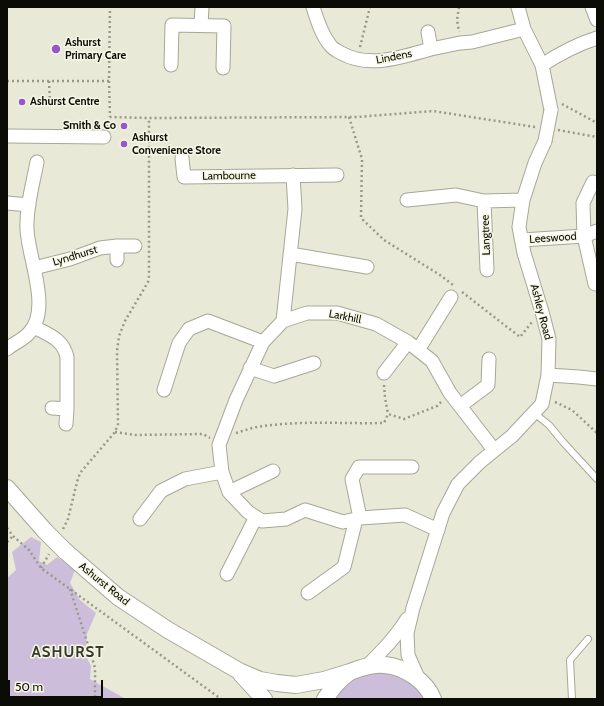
<!DOCTYPE html>
<html>
<head>
<meta charset="utf-8">
<style>
	body { margin:0 }
	#map { position:relative; width:604px; height:706px; overflow:hidden; background:#e9e9d7; font-family:Cabin,sans-serif }
	canvas { display:block }
	.frame { position:absolute; inset:0; border:8px solid #0c0c06; pointer-events:none }
	.scale { position:absolute; left:8px; top:680px; width:95px; height:18px; box-sizing:border-box; border:2px solid #0c0c06; border-top:0; padding-left:5px; font-size:12px; line-height:14px; white-space:nowrap; color:#0c0c06; -webkit-text-stroke:3px #f6f6e4; paint-order:stroke }
</style>
</head>
<body>
<div id="map">
<canvas width="604" height="706"></canvas>
<div class="frame"></div>
<div class="scale">50 m</div>
</div>
<script>
const g = document.querySelector('canvas').getContext('2d');
g.lineJoin = 'round';
function fillPath(path, color) { g.fillStyle = color; g.fill(path, 'evenodd'); }
function strokePath(path, color, width, dash) { g.strokeStyle = color; g.lineWidth = width; g.lineCap = dash ? 'butt' : 'round'; g.setLineDash(dash || []); g.stroke(path); }
function drawText(font, color, halo, rows, align = 'center') {
  g.font = font + ' Cabin,sans-serif'; g.lineWidth = 3; g.setLineDash([]); g.textBaseline = 'middle'; g.strokeStyle = halo; g.fillStyle = color; for (const [text, x, y, turn = 0] of rows) {
    g.save(); g.translate(x, y); g.rotate((+turn || 0) * Math.PI / 180); g.textAlign = isNaN(turn) ? turn : align; if (halo) g.strokeText(text, 0, 0); g.fillText(text, 0, 0); g.restore();
  }
}
const green = new Path2D(`
	M31,537l10,5 -2,19 8,4 10,-8 18,13 -5,13 10,17 16,13 -9,21 -2,20 6,12 -1,13 34,19v1h-117v-121l9,-8 -4,-18z
	M366,672h25l23,12 8,11 2,4h-93l12,-16z`);
const path = new Path2D(`
	M459,7l-2,13 2,12
	M360,47l10,-40
	M7,81h102l1,-74
	M49,81l1,23
	M109,81l1,36
	M562,104l35,19
	M349,117l13,42 -1,59 23,22 56,35 13,10
	M107,127l3,-10 39,1 208,-1 76,-6 102,16
	M558,130l39,7
	M462,292l58,45 12,-15
	M384,385l1,13 3,16
	M555,402l17,8 25,23
	M115,432l20,3 68,-1 7,4
	M236,433c7,-2 14,-5 21,-6 42,-7 85,-3 127,-4l4,-9 16,5 33,-13 4,-4
	M7,528l6,8 16,14 12,18 180,131
	M63,529l5,-10 9,-37 3,-9 35,-41 3,-8 -1,-73 2,-15 6,-15 23,-39 1,-6v-158
	M7,542l6,-6
	M41,568l8,-14
	M70,589l20,62 5,17v31`);
const service = new Path2D(`
	M534,413l15,12 14,17 34,37
	M572,699l-2,-39 18,-21`);
const minor = new Path2D(`
	M313,7c4,13 9,29 18,39 2,3 7,5 10,7 29,16 61,4 90,-4l-3,-17
	M518,7l6,22 18,36 9,45
	M592,7l5,13
	M201,25l1,-18
	M431,49l29,-6 12,-1 52,-13
	M171,65l1,-40 52,1 -1,42
	M542,65c17,-11 36,-21 55,-27
	M7,136l97,1
	M182,158l2,19 153,-2
	M593,182l-10,21 1,33 11,48
	M407,200l49,-5 28,6 39,-1
	M484,201l3,69
	M7,203l22,2
	M522,240l62,-4 13,-5
	M117,246v14
	M290,254l77,13
	M34,268l36,-9 30,-11 17,-2h18
	M283,321l12,-112 -2,-34
	M34,327c15,8 29,12 33,30v52
	M7,349c7,-6 16,-9 22,-16 23,-24 -1,-75 -2,-104 -1,-22 6,-45 10,-67
	M418,350l33,-53
	M250,368l24,8 40,-13
	M384,373l24,-31
	M548,375l31,2 18,2
	M164,390l15,-47 10,-14 19,-8 55,21
	M460,406l28,-21 1,-26
	M52,408l15,1 -1,15
	M229,492l44,-21
	M360,518l-8,-39 7,-12h53
	M140,519l21,-28 24,-12 37,-7
	M438,530l-33,-15 -45,3 -17,4 -38,-12 -19,9 -24,2 -14,-9 -19,-20 -7,-20 -3,-27 17,-45 27,-58 20,-21 24,-8h30l39,11 32,18 24,19 18,32 44,57
	M227,574l29,-57
	M308,593l36,-26 12,-48
	M367,666c15,-15 29,-29 40,-47
	M419,680l-11,-25 -1,-22 6,-25 30,-95 15,-29 22,-22 32,-26 30,-32 6,-29 1,-36 -7,-27 -18,-59 -5,-26 4,-27 12,-37 10,-22`);
const tertiary = new Path2D(`
	M7,488l38,43
	M65,551l53,46 50,33 71,41 21,9 17,3 19,2 28,-5 26,-8
	M241,674l23,25
	M325,699c7,-10 14,-20 25,-27 2,-1 6,-2 8,-3 9,-3 18,-5 27,-4 20,2 41,16 48,34`);
const minorBridge = new Path2D(`
	M545,141l6,-31`);
const tertiaryBridge = new Path2D(`
	M45,531l20,20`);
const markers = [
	[56,49,5,"#9656cc"],
	[22,102,4,"#9656cc"],
	[124,126,4,"#9656cc"],
	[124,144,4,"#9656cc"]
];
const poiNames = [
	["Ashurst",65,43],
	["Primary Care",65,56],
	["Ashurst Centre",30,102],
	["Smith & Co",116,126,"right"],
	["Ashurst",132,138],
	["Convenience Store",132,151]
];
const streetNames = [
	["Lindens",394,57,-11],
	["Lambourne",229,176,-1],
	["Langtree",486,235,-92],
	["Leeswood",553,238,-4],
	["Lyndhurst",75,256,-17],
	["Ashley Road",541,312,75],
	["Larkhill",345,317,11],
	["Ashurst Road",104,584,39]
];
const districtNames = [
	["ASHURST",68,653]
];
fillPath(green, '#ccbedb');
strokePath(service, '#a7a796', 8);
strokePath(minor, '#a7a796', 15);
strokePath(tertiary, '#a7a796', 18);
strokePath(path, '#98988a', 2.5, [2, 3]);
strokePath(service, '#fff', 6);
strokePath(minor, '#fff', 13);
strokePath(tertiary, '#fff', 16);
strokePath(minorBridge, '#a7a796', 15, []);
strokePath(tertiaryBridge, '#a7a796', 18, []);
strokePath(minorBridge, '#fff', 13);
strokePath(tertiaryBridge, '#fff', 16);
for (const [x, y, r, color] of markers) { const dot = new Path2D(); dot.arc(x, y, r, 0, 2 * Math.PI); g.fillStyle = color; g.fill(dot); strokePath(dot, '#f6f6e4', 1.5); }
drawText('bold 11px', '#0c0c06', '#f6f6e4', poiNames, 'left');
drawText('11px', '#0c0c06', '#f6f6e4', streetNames);
g.letterSpacing = '1px';
drawText('bold 15px', '#39392b', '#f6f6e4', districtNames);
g.letterSpacing = '0px';
</script>
</body>
</html>
